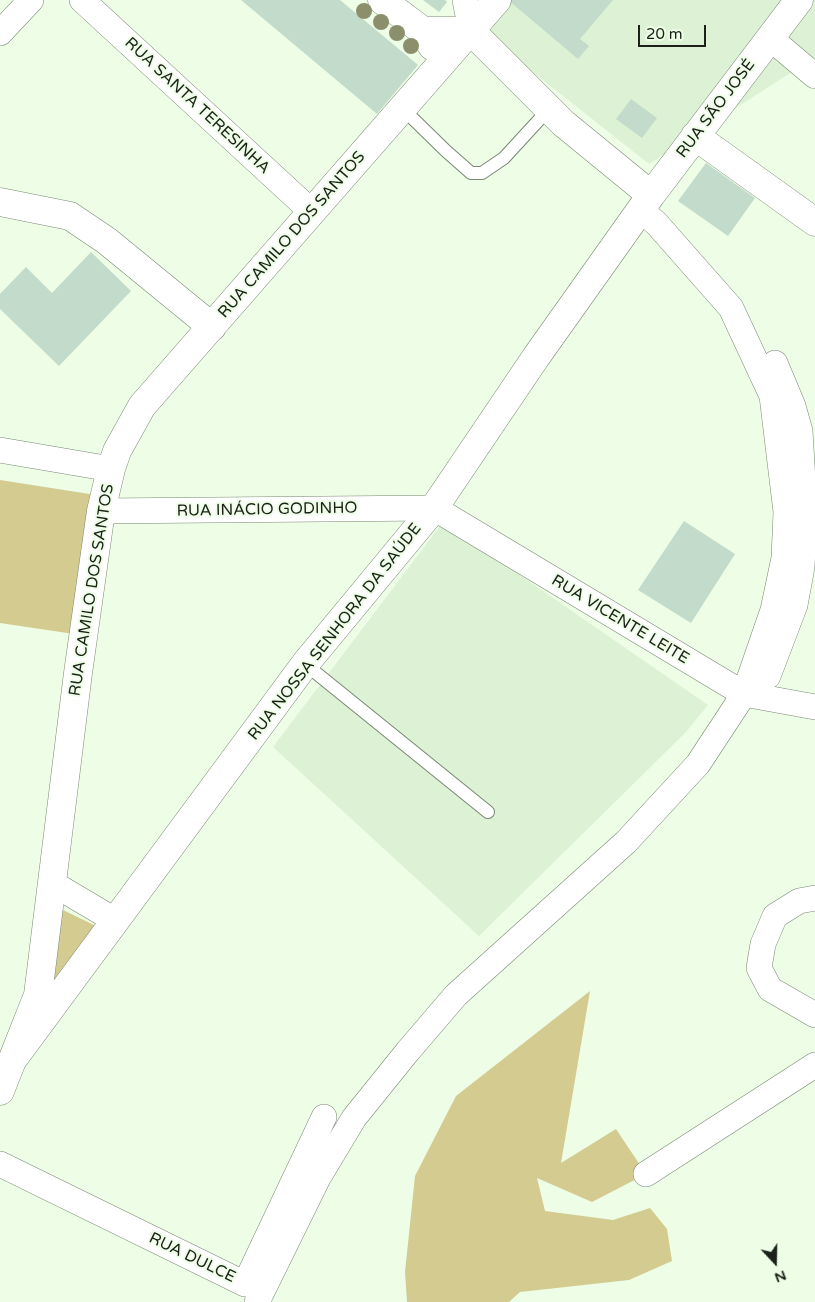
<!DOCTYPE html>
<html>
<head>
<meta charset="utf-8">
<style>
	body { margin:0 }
	#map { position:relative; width:815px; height:1302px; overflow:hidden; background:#edfde6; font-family:"Varela Round",sans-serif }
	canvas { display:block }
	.north { position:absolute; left:750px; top:1237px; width:50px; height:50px; -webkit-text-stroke:4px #edfde6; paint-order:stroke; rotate:159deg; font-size:14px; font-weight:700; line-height:20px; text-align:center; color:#1b2119 }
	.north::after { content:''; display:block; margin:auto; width:18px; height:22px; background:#1b2119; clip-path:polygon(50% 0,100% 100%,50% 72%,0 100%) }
	.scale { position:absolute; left:638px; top:25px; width:68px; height:22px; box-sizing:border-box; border:2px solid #1b2119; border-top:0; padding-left:6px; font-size:15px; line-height:18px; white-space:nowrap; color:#1b2119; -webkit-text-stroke:4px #edfde6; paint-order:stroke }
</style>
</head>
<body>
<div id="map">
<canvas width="815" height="1302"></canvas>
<div class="north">N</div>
<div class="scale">20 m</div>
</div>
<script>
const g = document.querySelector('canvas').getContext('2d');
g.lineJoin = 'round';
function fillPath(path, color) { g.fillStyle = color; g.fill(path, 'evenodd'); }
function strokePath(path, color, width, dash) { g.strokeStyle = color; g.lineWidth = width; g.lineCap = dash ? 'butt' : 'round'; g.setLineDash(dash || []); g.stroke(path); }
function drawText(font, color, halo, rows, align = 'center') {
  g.font = font + ' "Varela Round",sans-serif'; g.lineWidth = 4; g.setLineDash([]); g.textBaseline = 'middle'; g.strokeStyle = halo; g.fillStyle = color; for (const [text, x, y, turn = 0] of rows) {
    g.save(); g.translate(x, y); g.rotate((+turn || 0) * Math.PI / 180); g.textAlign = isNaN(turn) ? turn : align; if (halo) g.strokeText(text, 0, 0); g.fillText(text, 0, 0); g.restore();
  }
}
const built = new Path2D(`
	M475,0h340v57l-166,107 -168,-133z
	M443,522l265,183 -22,27 -207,204 -206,-189z`);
const green = new Path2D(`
	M0,480l96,15 -22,139 -74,-11z
	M61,909l37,18 -53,76z
	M590,991l-29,172 55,-34 30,45 -54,28 -55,-24 8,33 68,9 37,-12 17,21 5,32 -43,19 -109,12 -11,10h-102l-2,-30 10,-96 41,-80z`);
const building = new Path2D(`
	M241,0h99l78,65 -41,49z
	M423,0h22l2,2 -8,10z
	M508,0h105l-33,39 9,7 -11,13z
	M631,99l26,19 -15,20 -26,-19z
	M706,163l49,35 -27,38 -50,-35z
	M91,252l40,39 -72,75 -59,-57v-15l26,-27 26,26z
	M684,521l51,33 -44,69 -53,-33z`);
const lane = new Path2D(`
	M402,108l44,43 25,22h11l22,-15 45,-49
	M305,664l183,148`);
const street = new Path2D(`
	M82,0l230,212
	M465,0l6,31
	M0,33l31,-33
	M770,38l45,38
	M0,450l111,19
	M101,511l333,-3 310,186 71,13
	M768,676l27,-71 7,-38 3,-53 -5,-83 -7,-25 -18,-43
	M52,883l64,38
	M815,898l-16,3 -24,15 -12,28 -4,24 11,21 45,26
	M0,1164l245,120 79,-167
	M646,1174l169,-109
	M257,1302l61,-124 36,-60 54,-67 48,-56 170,-153 72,-78 46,-70 29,-84 11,-52 2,-46 -14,-116 -41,-88 -74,-84 -16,-14`);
const secondary = new Path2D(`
	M382,0l41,31 9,15
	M423,31h48l92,92 88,72
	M695,136l120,86
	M0,202l70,14 37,25 105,86
	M11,1062l294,-398 129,-156 102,-151 115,-162 148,-195
	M0,1091l38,-96 40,-322 23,-162 10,-42 6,-18 25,-45 355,-406`);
const trees = [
	[364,11],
	[381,22],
	[397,33],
	[411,46]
];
const streetNames = [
	["RUA SANTA TERESINHA",197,106,43],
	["RUA SÃO JOSÉ",716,109,-53],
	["RUA CAMILO DOS SANTOS",292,235,-49],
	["RUA INÁCIO GODINHO",267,510,-1],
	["RUA CAMILO DOS SANTOS",92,590,-81],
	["RUA VICENTE LEITE",620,620,31],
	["RUA NOSSA SENHORA DA SAÚDE",335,632,-52],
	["RUA DULCE",192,1258,26]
];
fillPath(built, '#ddf2d4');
fillPath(green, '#d4cb91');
fillPath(building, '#c3dbca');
strokePath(lane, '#798873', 14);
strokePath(street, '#798873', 26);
strokePath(secondary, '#798873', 29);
strokePath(lane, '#fff', 12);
strokePath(street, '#fff', 25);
strokePath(secondary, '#fff', 28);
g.fillStyle = '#8c8f6c';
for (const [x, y] of trees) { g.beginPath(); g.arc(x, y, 8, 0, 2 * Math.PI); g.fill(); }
drawText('16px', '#1b2119', '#edfde6', streetNames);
</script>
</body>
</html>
